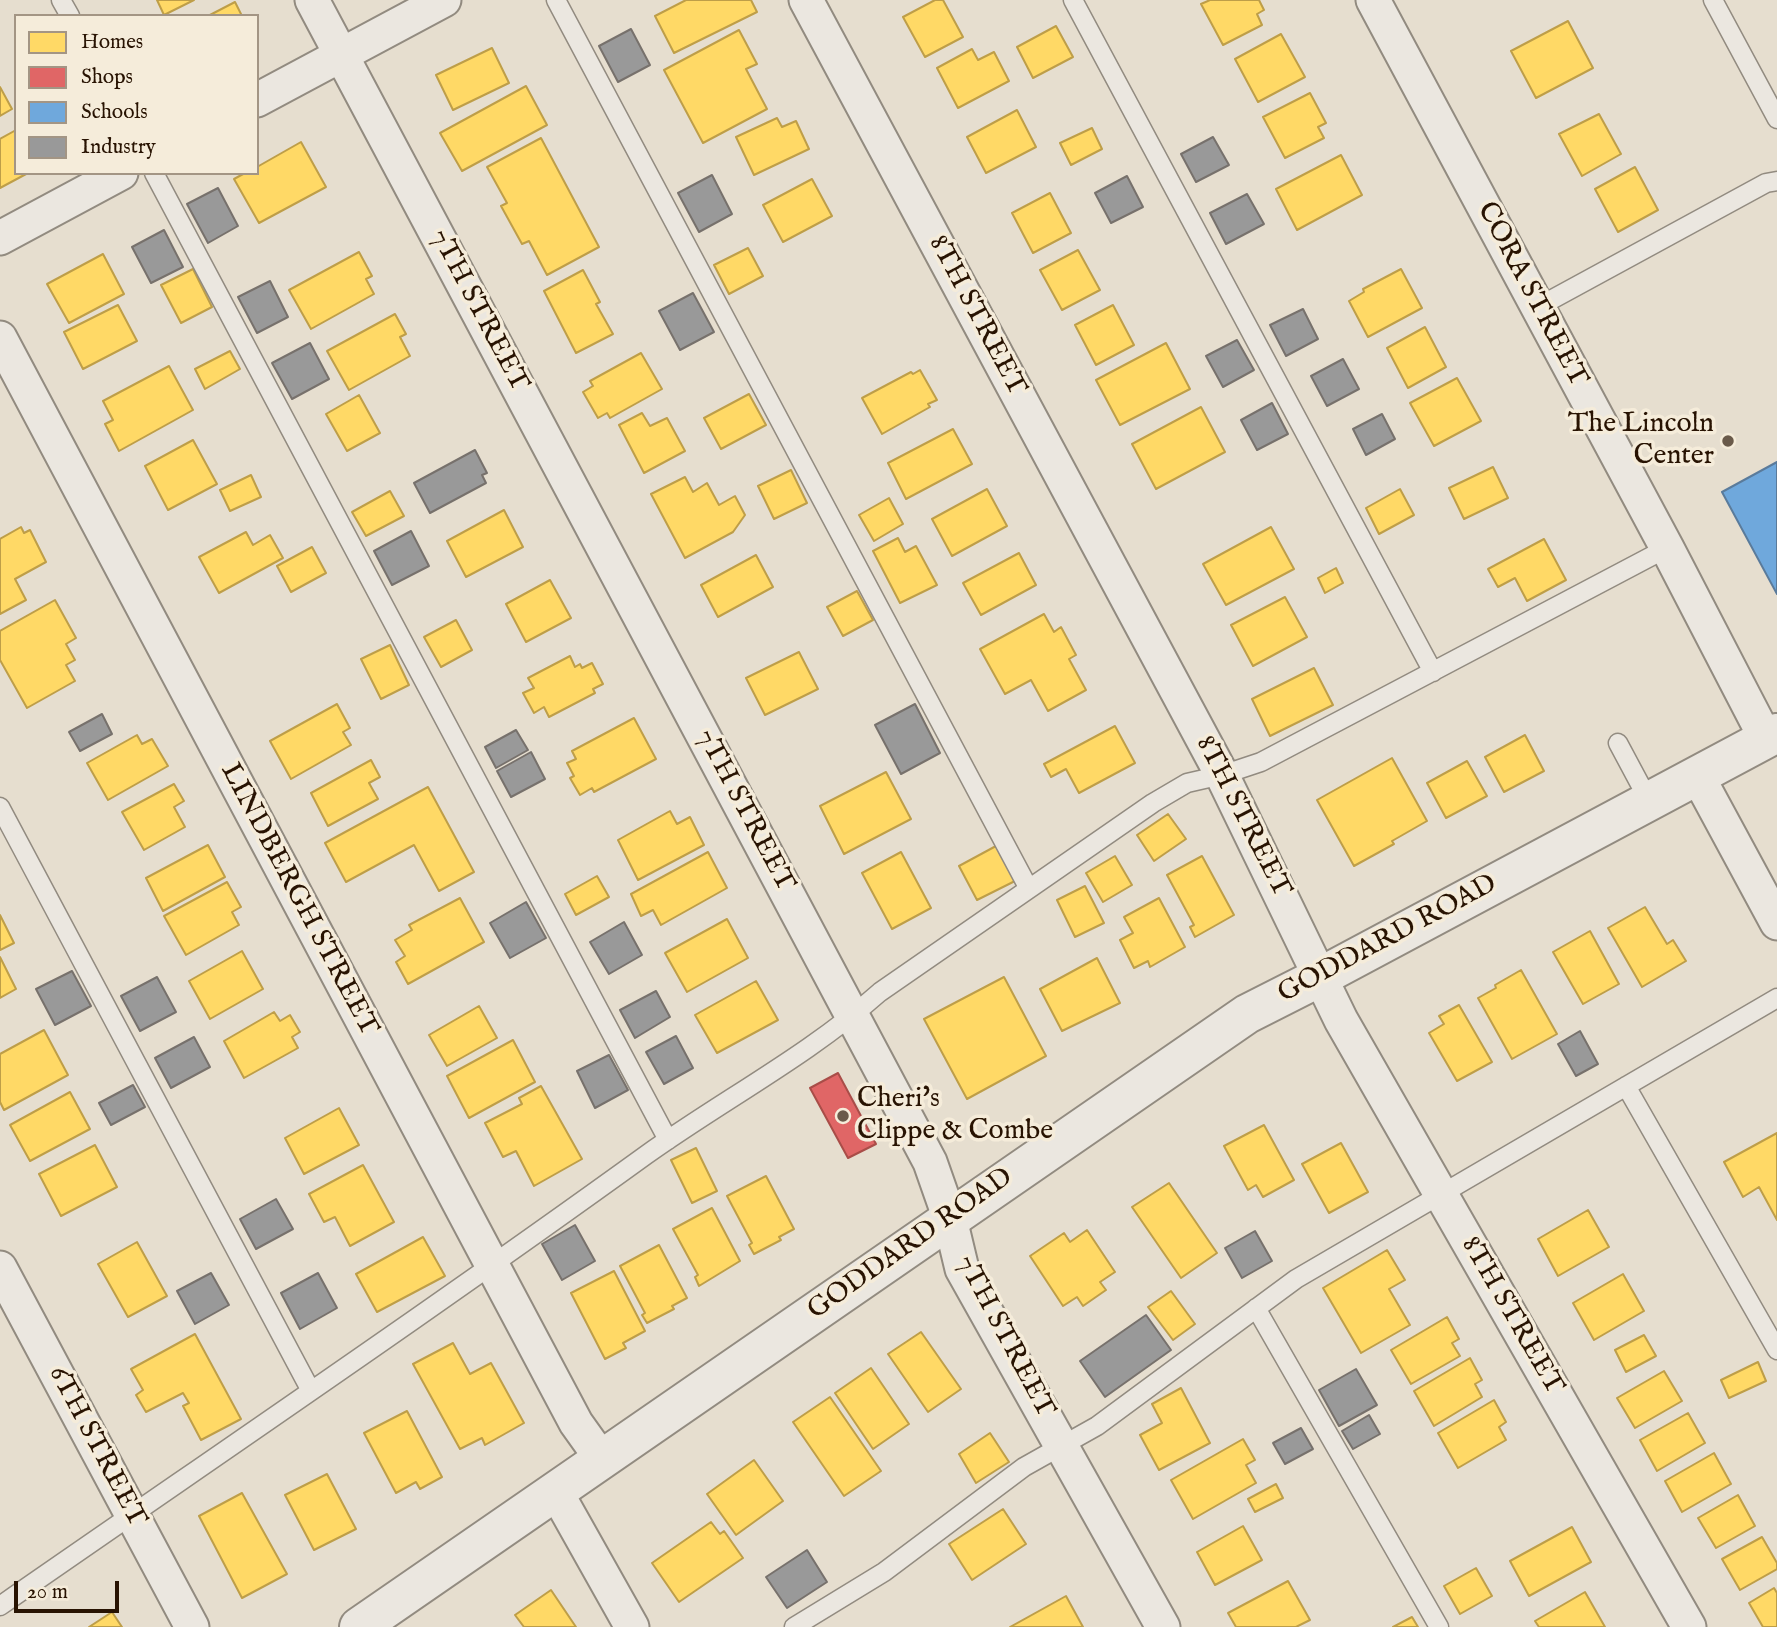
<!DOCTYPE html>
<html>
<head>
<meta charset="utf-8">
<style>
	body { margin:0 }
	#map { position:relative; width:1777px; height:1627px; overflow:hidden; background:#e6decf; font-family:"IM FELL English",serif }
	canvas { display:block }
	.legend { position:absolute; left:14px; top:14px; width:245px; height:161px; box-sizing:border-box; background:#f5ecda; border:2px solid #a39584; margin:0; padding:9px 12px; list-style:none; font-size:21px; color:#281302 }
	.legend li { display:flex; align-items:center; gap:14px; height:35px }
	.legend b { width:35px; border:2px solid #a39584 }
	.scale { position:absolute; left:14px; top:1581px; width:105px; height:32px; box-sizing:border-box; border:4px solid #281302; border-top:0; padding-left:9px; font-size:21px; line-height:24px; white-space:nowrap; color:#281302; -webkit-text-stroke:5px #f5ecda; paint-order:stroke }
</style>
</head>
<body>
<div id="map">
<canvas width="1777" height="1627"></canvas>
<ul class="legend">
<li><b style="height:19px;background:#ffd966"></b>Homes</li>
<li><b style="height:19px;background:#e06666"></b>Shops</li>
<li><b style="height:19px;background:#6fa8dc"></b>Schools</li>
<li><b style="height:19px;background:#999"></b>Industry</li>
</ul>
<div class="scale">20 m</div>
</div>
<script>
const g = document.querySelector('canvas').getContext('2d');
g.lineJoin = 'round';
function fillPath(path, color) { g.fillStyle = color; g.fill(path, 'evenodd'); }
function strokePath(path, color, width, dash) { g.strokeStyle = color; g.lineWidth = width; g.lineCap = dash ? 'butt' : 'round'; g.setLineDash(dash || []); g.stroke(path); }
function drawText(font, color, halo, rows, align = 'center') {
  g.font = font + ' "IM FELL English",serif'; g.lineWidth = 7; g.setLineDash([]); g.textBaseline = 'middle'; g.strokeStyle = halo; g.fillStyle = color; for (const [text, x, y, turn = 0] of rows) {
    g.save(); g.translate(x, y); g.rotate((+turn || 0) * Math.PI / 180); g.textAlign = isNaN(turn) ? turn : align; if (halo) g.strokeText(text, 0, 0); g.fillText(text, 0, 0); g.restore();
  }
}
const homes = new Path2D(`
	M157,0h37l-30,15z
	M686,0h65l6,12 -83,41 -19,-37z
	M935,0h8l20,37 -38,20 -22,-40z
	M1210,0h49l5,10 -7,4 5,11 -39,20 -22,-41z
	M235,2l7,14h-34z
	M1568,21l25,47 -57,30 -25,-47z
	M1056,26l17,31 -40,21 -16,-31z
	M739,30l18,34 -11,5 21,40 -64,34 -39,-73z
	M1281,34l24,43 -47,25 -23,-43z
	M492,48l17,35 -56,27 -17,-35z
	M972,49l6,11 16,-8 15,29 -51,27 -21,-40z
	M526,86l21,39 -85,46 -22,-38z
	M0,87l12,22 -12,7z
	M1310,93l16,30 -8,4 6,11 -39,20 -22,-41z
	M1017,110l19,37 -50,26 -19,-36z
	M1599,114l22,40 -39,22 -23,-42z
	M777,118l5,9 14,-6 13,28 -55,26 -18,-38z
	M1092,128l10,21 -31,16 -11,-22z
	M16,130v43h12l-28,15v-49z
	M541,138l58,109 -52,28 -18,-34 -7,3 -21,-38 6,-3 -20,-36z
	M301,142l25,45 -67,36 -25,-44 11,-6h12v-6z
	M1341,155l21,40 -65,35 -21,-41z
	M1635,167l23,43 -40,22 -23,-43z
	M812,179l20,37 -49,26 -20,-37z
	M1050,193l21,40 -38,20 -21,-40z
	M748,248l15,28 -34,18 -15,-29z
	M1078,250l22,40 -38,20 -22,-40z
	M359,252l13,24 -6,3 8,15 -63,35 -22,-39z
	M103,254l21,40 -55,29 -22,-39z
	M193,269l19,38 -31,16 -20,-38z
	M1401,269l21,39 -54,29 -19,-36 15,-9 -1,-3z
	M583,270l17,32 -4,2 17,30 -37,19 -32,-62z
	M118,305l19,36 -54,28 -19,-37z
	M1113,305l21,40 -38,20 -21,-40z
	M395,314l11,20 -6,3 10,19 -61,34 -22,-39z
	M1425,327l21,40 -38,21 -21,-40z
	M1166,343l24,46 -70,36 -24,-45z
	M230,351l10,18 -35,20 -10,-20z
	M641,353l21,36 -52,29 -3,-5 -9,5 -15,-26 10,-6 -3,-5z
	M169,366l24,44 -74,41 -14,-27 8,-4 -10,-19z
	M920,370l17,30 -9,4 2,3 -48,27 -20,-36 49,-26 2,2z
	M1457,378l24,43 -47,25 -24,-43z
	M749,394l17,31 -45,24 -17,-31z
	M359,395l21,38 -33,18 -21,-37z
	M1201,407l24,45 -69,37 -24,-45z
	M642,413l8,13 17,-8 18,33 -41,22 -25,-48z
	M953,429l19,35 -66,35 -18,-36z
	M193,440l24,44 -49,26 -23,-44z
	M1493,467l15,31 -44,21 -15,-31z
	M791,470l16,33 -33,16 -16,-33z
	M251,475l10,22 -31,14 -10,-21z
	M685,477l8,15 14,-9 12,22 16,-9 10,19 -12,17 -48,26 -34,-64z
	M987,489l20,37 -55,30 -20,-37z
	M1400,489l14,26 -35,19 -13,-26z
	M390,491l14,25 -38,20 -14,-24z
	M889,498l14,26 -29,17 -15,-26z
	M504,510l19,37 -57,30 -19,-36z
	M21,527l3,6 6,-3 16,32 -31,17 11,21 -26,14v-75z
	M1271,527l23,42 -68,36 -23,-41z
	M246,532l7,13 17,-10 13,23 -64,35 -20,-36z
	M898,538l7,14 11,-6 21,39 -37,18 -27,-52z
	M1544,539l22,41 -39,21 -12,-23 -17,9 -10,-18z
	M312,547l14,26 -35,19 -14,-26z
	M1019,553l17,32 -55,30 -18,-32z
	M756,555l17,32 -55,30 -17,-32z
	M1336,568l7,15 -18,10 -7,-15z
	M550,580l21,38 -45,24 -20,-38z
	M857,591l16,29 -30,16 -16,-29z
	M1285,597l22,40 -54,29 -22,-41z
	M55,600l21,38 -10,6 9,16 -9,5 9,16 -48,27 -27,-48v-29z
	M1044,614l10,18 7,-5 15,28 -7,4 17,31 -38,21 -17,-31 -26,14 -25,-45z
	M456,620l16,30 -31,17 -17,-30z
	M390,645l19,40 -28,14 -20,-40z
	M799,652l19,37 -53,26 -19,-37z
	M570,656l5,11 5,-3 2,4 10,-5 11,21 -10,5 2,4 -46,24 -5,-10 -10,6 -11,-20 11,-5 -6,-10z
	M1314,668l19,37 -63,31 -18,-37z
	M337,704l13,24 -7,4 8,13 -60,34 -21,-38z
	M634,718l22,41 -62,33 -2,-4 -12,7 -10,-17 4,-2 -7,-13 9,-4 -4,-8z
	M1115,726l20,37 -56,30 -13,-24 -15,8 -7,-13z
	M137,735l5,9 10,-5 16,27 -60,34 -21,-37z
	M1525,735l19,36 -40,21 -19,-35z
	M1392,758l35,63 -35,20 2,3 -40,22 -37,-66z
	M371,760l9,17 -11,6 9,16 -50,27 -17,-33z
	M1467,761l20,35 -41,22 -19,-35z
	M886,772l25,47 -67,35 -24,-48z
	M174,784l10,17 -10,6 11,20 -41,23 -22,-38z
	M428,787l46,85 -35,19 -25,-46 -68,37 -21,-39z
	M670,811l7,13 13,-7 14,28 -66,35 -20,-40z
	M1168,814l18,25 -32,22 -17,-26z
	M208,845l17,32 -62,34 -17,-33z
	M996,846l19,35 -38,19 -18,-34z
	M708,852l19,36 -66,37 -8,-15 -12,6 -10,-22z
	M901,852l30,56 -39,21 -30,-56z
	M1115,856l17,29 -29,17 -17,-29z
	M1202,856l32,59 -39,22 -5,-10 4,-2 -27,-50z
	M597,876l12,21 -33,18 -11,-21z
	M227,882l14,25 -9,5 7,13 -53,30 -22,-39z
	M1085,886l19,37 -29,14 -18,-37z
	M460,898l24,44 -76,42 -12,-22 9,-6 -10,-16 17,-10 -3,-5z
	M1159,898l26,49 -35,20 -2,-6 -14,7 -14,-28 13,-7 -9,-16z
	M1645,907l22,37 6,-4 13,21 -44,26 -34,-59z
	M0,915l14,28 -14,7z
	M727,919l21,39 -61,34 -22,-39z
	M1590,931l29,53 -36,20 -30,-52z
	M242,951l21,38 -53,30 -21,-38z
	M0,957l16,32 -16,9z
	M1097,958l23,45 -58,28 -22,-42z
	M1521,970l36,64 -45,25 -34,-61 18,-10 -1,-3z
	M1004,977l42,79 -79,43 -43,-80z
	M756,981l22,39 -61,33 -22,-38z
	M1459,1005l33,57 -35,19 -28,-48 15,-9 -5,-8z
	M479,1006l18,32 -50,28 -18,-31z
	M274,1012l6,9 10,-6 10,17 -8,5 6,11 -54,30 -20,-37z
	M44,1030l24,45 -64,35 -4,-8v-48z
	M513,1040l22,42 -66,36 -22,-42z
	M541,1086l41,73 -48,27 -18,-35 -13,6 -18,-34 37,-19 -3,-6z
	M70,1092l20,37 -60,32 -20,-36z
	M339,1108l20,37 -55,29 -19,-36z
	M1264,1125l30,55 -31,17 -7,-12 -8,5 -24,-44z
	M1777,1133v87l-18,-33 -16,10 -19,-35z
	M1341,1143l27,49 -39,21 -27,-49z
	M95,1145l22,42 -56,29 -22,-42z
	M696,1148l21,43 -25,12 -21,-43z
	M363,1165l31,57 -44,24 -15,-29 -11,5 -15,-28z
	M766,1176l28,53 -15,8 2,3 -27,14 -5,-9 3,-2 -25,-47z
	M1169,1183l48,70 -36,25 -49,-71z
	M712,1208l28,53 -41,25 -4,-9 3,-2 -25,-46z
	M1588,1210l21,37 -51,29 -20,-37z
	M1087,1230l28,42 -15,10 6,8 -23,16 -6,-9 -14,9 -33,-50 34,-23 6,9z
	M423,1237l22,39 -68,36 -21,-38z
	M137,1242l30,54 -39,21 -30,-53z
	M659,1245l28,53 -15,8 2,3 -27,14 -5,-8 3,-2 -25,-47z
	M1387,1250l18,30 -16,9 21,36 -49,28 -38,-65z
	M614,1271l31,60 -22,12 3,5 -21,11 -34,-66z
	M1623,1274l21,37 -50,29 -21,-37z
	M1171,1291l24,33 -22,16 -25,-33z
	M1447,1317l12,22 -7,4 8,13 -49,28 -20,-34z
	M921,1332l40,57 -33,23 -40,-58z
	M195,1334l46,85 -40,21 -18,-34 6,-3 -6,-10 -37,19 -10,-17 7,-5 -12,-21z
	M1644,1335l12,21 -30,16 -11,-22z
	M453,1343l17,31 21,-11 33,60 -39,22 -3,-7 -22,11 -47,-85z
	M1470,1358l12,22 -7,4 7,13 -48,29 -20,-35z
	M1758,1362l8,19 -37,17 -8,-18z
	M871,1368l38,56 -36,25 -38,-56z
	M1664,1371l18,30 -47,27 -18,-30z
	M1181,1388l29,55 -51,27 -19,-35 22,-12 -10,-19z
	M830,1397l51,74 -37,25 -51,-74z
	M1494,1400l12,22 -7,5 7,13 -48,28 -20,-35z
	M407,1411l35,66 -22,12 -4,-7 -20,11 -32,-60z
	M1688,1413l17,30 -48,28 -17,-31z
	M990,1433l19,29 -33,21 -17,-29z
	M1243,1439l12,21 -9,5 10,18 -63,36 -22,-39z
	M1714,1453l17,31 -49,28 -17,-31z
	M754,1460l29,41 -47,34 -29,-41z
	M327,1474l29,55 -42,21 -29,-55z
	M1276,1484l7,14 -28,14 -7,-13z
	M242,1493l45,81 -45,24 -43,-82z
	M1738,1495l17,31 -39,22 -18,-30z
	M1003,1509l23,35 -54,36 -23,-36z
	M711,1522l9,12 4,-3 19,27 -64,44 -27,-39z
	M1243,1526l19,34 -47,25 -18,-33z
	M1572,1527l19,35 -62,34 -19,-35z
	M1762,1537l15,26v6l-37,21 -18,-31z
	M1476,1568l16,28 -32,18 -16,-28z
	M1288,1581l22,39 -14,7h-60l-8,-14z
	M1774,1588l3,5v34h-14l-14,-24z
	M551,1590l25,37h-52l-9,-12z
	M1585,1592l20,35h-66l-4,-6z
	M1066,1596l17,31h-73z
	M112,1612l10,15h-33z
	M1412,1617l6,10h-25z`);
const shops = new Path2D(`
	M838,1073l38,71 -28,14 -38,-70z`);
const schools = new Path2D(`
	M1777,462v132l-55,-102z`);
const industry = new Path2D(`
	M631,29l19,36 -32,17 -19,-36z
	M1213,137l16,28 -33,17 -15,-28z
	M712,175l20,39 -33,18 -21,-39z
	M1127,176l16,31 -32,16 -16,-30z
	M218,188l20,38 -30,17 -21,-39z
	M1247,194l17,30 -38,20 -16,-31z
	M164,230l19,37 -32,16 -19,-36z
	M270,281l18,36 -31,16 -19,-36z
	M693,293l21,39 -34,18 -21,-39z
	M1303,309l15,30 -32,17 -16,-31z
	M1237,340l17,30 -31,17 -17,-31z
	M310,343l19,36 -37,20 -20,-36z
	M1343,359l16,30 -32,17 -16,-30z
	M1272,403l16,31 -31,16 -16,-30z
	M1382,414l13,25 -29,16 -13,-26z
	M475,450l12,23 -5,2 4,8 -56,30 -16,-30z
	M411,531l18,35 -37,19 -18,-34z
	M915,704l25,49 -39,21 -26,-49z
	M102,714l10,20 -32,17 -11,-19z
	M516,730l12,20 -32,18 -11,-21z
	M531,752l14,27 -34,18 -14,-26z
	M526,902l20,36 -36,20 -20,-35z
	M624,922l18,33 -33,19 -19,-32z
	M72,971l19,35 -36,19 -19,-36z
	M157,977l19,35 -36,19 -19,-35z
	M656,991l14,26 -35,21 -15,-28z
	M1580,1031l18,33 -22,12 -18,-32z
	M676,1036l17,32 -29,16 -18,-32z
	M194,1037l16,30 -39,21 -16,-30z
	M609,1055l19,35 -33,18 -18,-37z
	M133,1085l12,22 -34,18 -12,-22z
	M276,1199l17,30 -37,20 -16,-30z
	M575,1225l20,36 -33,19 -20,-36z
	M1255,1231l17,30 -30,17 -17,-30z
	M211,1273l18,32 -34,19 -18,-33z
	M318,1273l19,35 -37,21 -19,-36z
	M1146,1315l25,35 -66,47 -25,-36z
	M1356,1369l21,36 -38,21 -20,-36z
	M1369,1415l11,19 -27,15 -11,-18z
	M1301,1428l12,21 -28,15 -12,-21z
	M807,1550l20,32 -40,26 -21,-31z`);
const service = new Path2D(`
	M61,0l9,16
	M556,0l473,889
	M1073,0l360,672
	M1713,0l64,119
	M154,173l514,967
	M1538,307l228,-124 11,-2
	M1618,743l31,58
	M0,807l311,584
	M1626,1086l151,264
	M1256,1308l183,319
	M0,1606c216,-150 433,-297 646,-451 77,-55 163,-100 234,-163l273,-189 34,-20 35,-8 39,-13 406,-214
	M794,1627l90,-55 140,-105 73,-41 199,-147 481,-281`);
const minor = new Path2D(`
	M312,0l618,1162 20,57 12,50 201,358
	M806,0l416,775 119,245 348,607
	M1373,0l294,548 99,191
	M257,100l187,-100
	M0,238l121,-65
	M0,338l576,1085 25,35
	M1697,775l80,148
	M0,1268l192,359
	M555,1490l77,137`);
const tertiary = new Path2D(`
	M359,1627l888,-613 73,-37 457,-244`);
const markers = [
	[1728,441,7,"#6a5a4a"],
	[843,1116,7,"#6a5a4a"]
];
const streetNames = [
	["CORA STREET",1531,295,62],
	["7TH STREET",478,311,62],
	["8TH STREET",976,316,62],
	["7TH STREET",744,811,62],
	["8TH STREET",1242,817,63],
	["LINDBERGH STREET",298,900,62],
	["GODDARD ROAD",1388,940,-28],
	["GODDARD ROAD",911,1245,-35],
	["8TH STREET",1511,1316,60],
	["7TH STREET",1004,1337,62],
	["6TH STREET",96,1447,62]
];
const poiNames = [
	["The Lincoln",1714,425],
	["Center",1714,457],
	["Cheri's",857,1100,"left"],
	["Clippe & Combe",857,1132,"left"]
];
fillPath(homes, '#ffd966');
strokePath(homes, '#be9e48', 2);
fillPath(shops, '#e06666');
strokePath(shops, '#a94d48', 2);
fillPath(schools, '#6fa8dc');
strokePath(schools, '#5a7b9b', 2);
fillPath(industry, '#999');
strokePath(industry, '#77716c', 2);
strokePath(service, '#928b80', 21);
strokePath(minor, '#928b80', 37);
strokePath(tertiary, '#928b80', 42);
strokePath(service, '#ebe7e0', 18);
strokePath(minor, '#ebe7e0', 33);
strokePath(tertiary, '#ebe7e0', 38);
for (const [x, y, r, color] of markers) { const dot = new Path2D(); dot.arc(x, y, r, 0, 2 * Math.PI); g.fillStyle = color; g.fill(dot); strokePath(dot, '#f5ecda', 2.5); }
drawText('28px', '#281302', '#f5ecda', streetNames);
drawText('28px', '#281302', '#f5ecda', poiNames, 'right');
</script>
</body>
</html>
